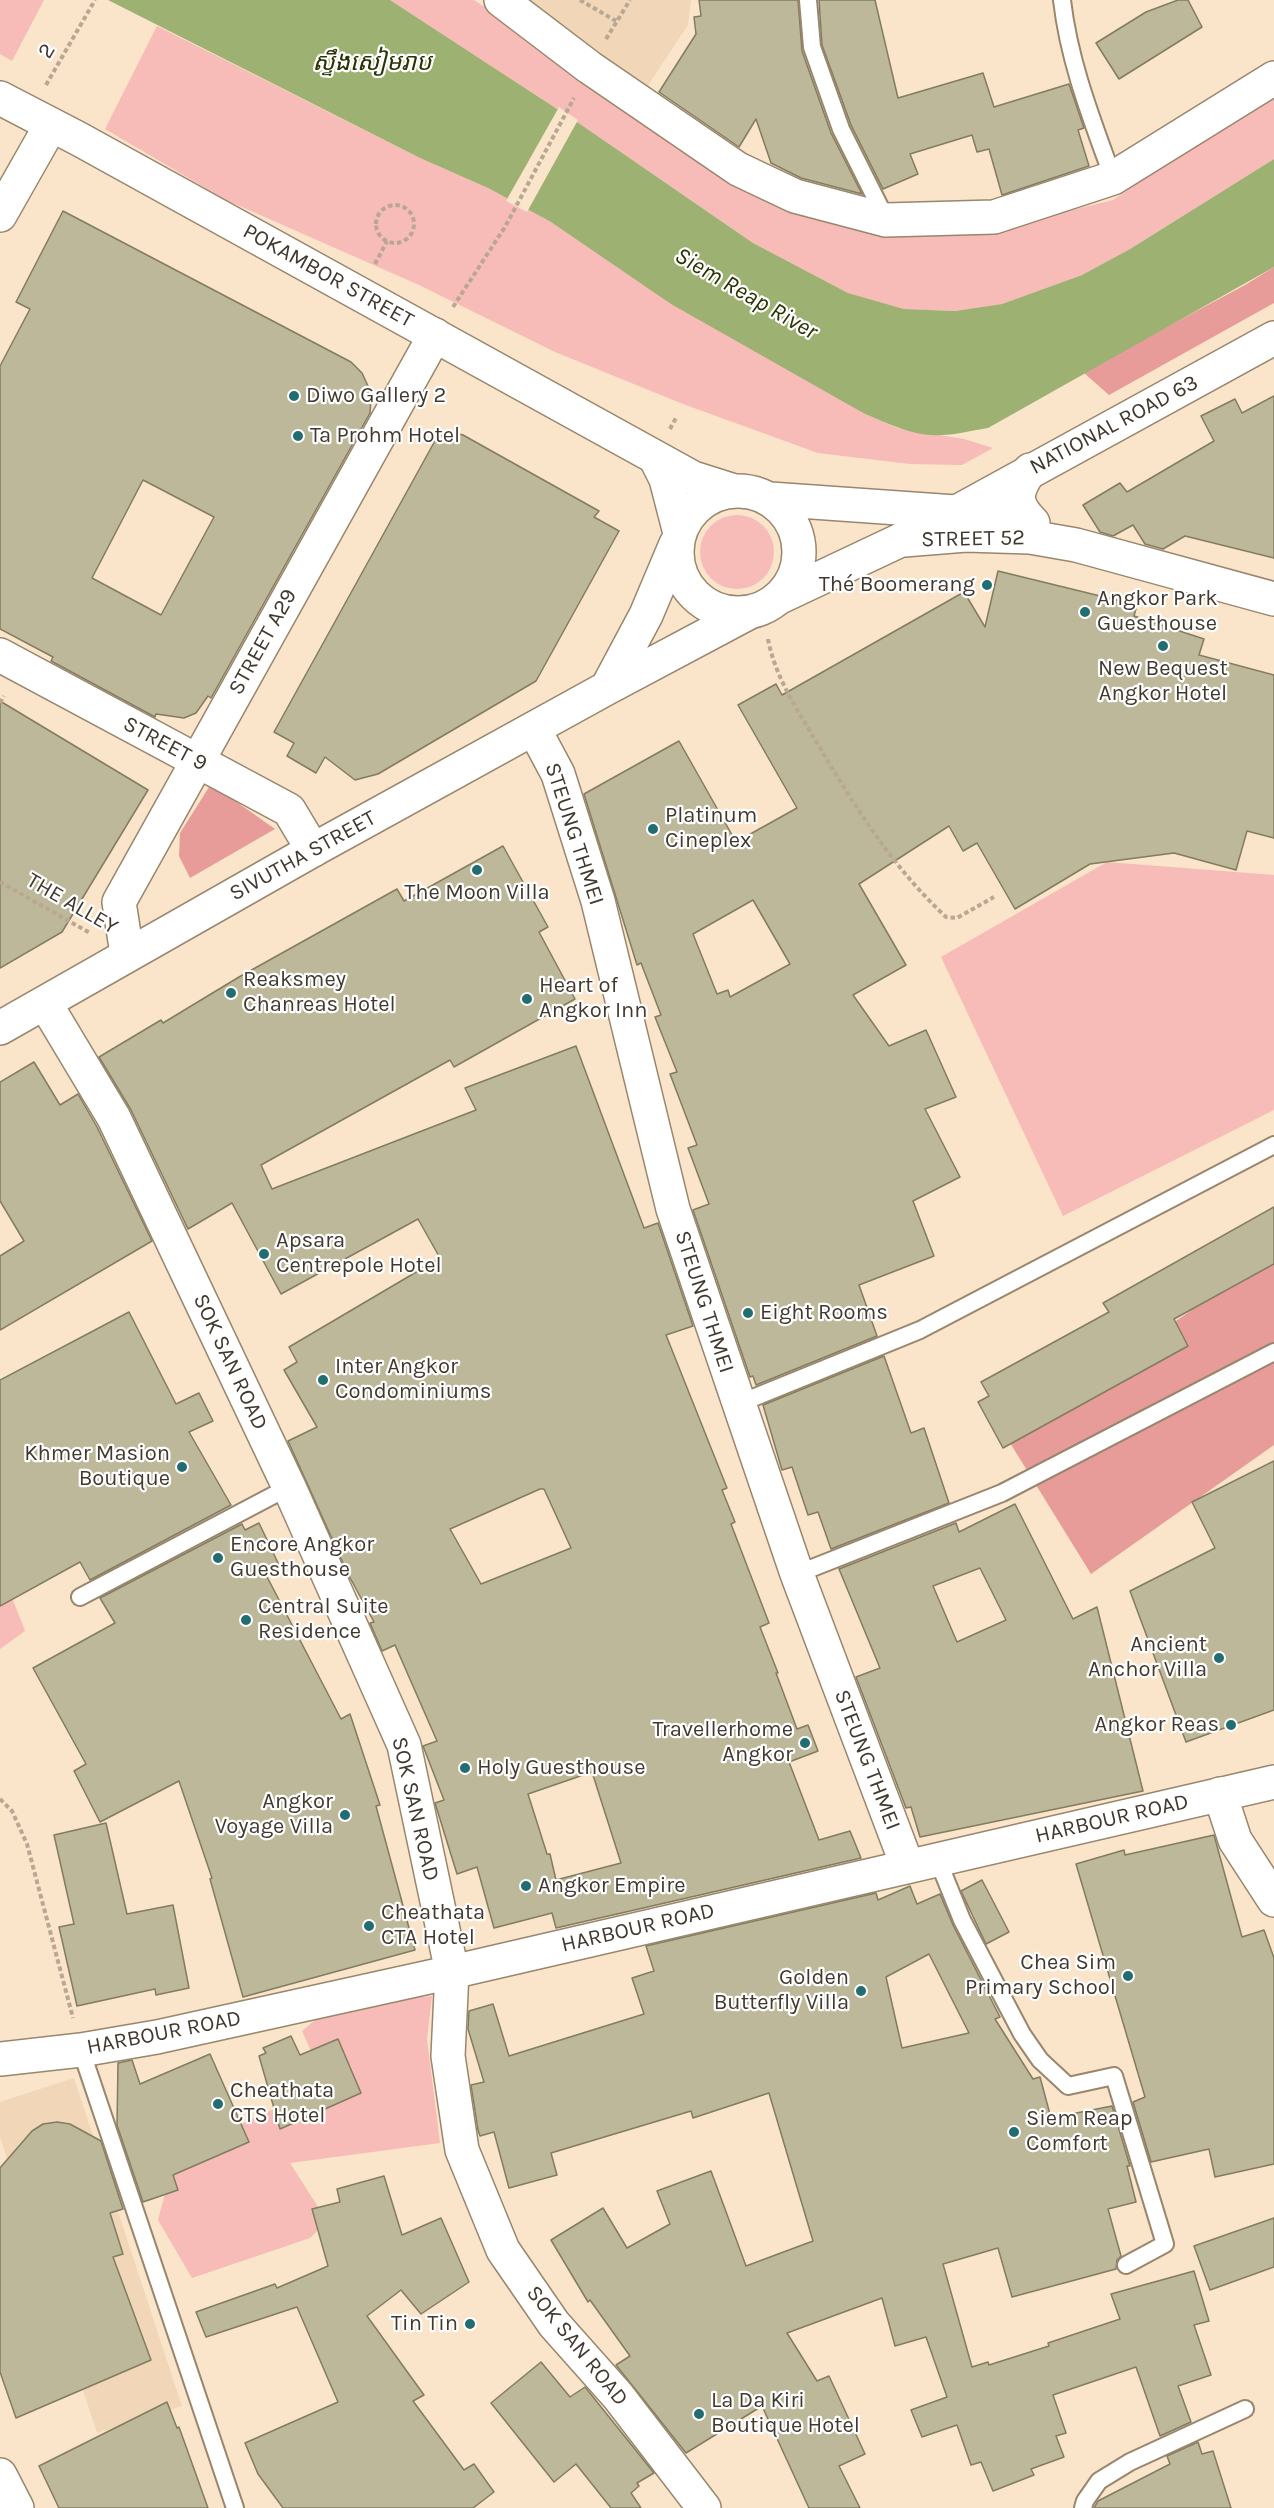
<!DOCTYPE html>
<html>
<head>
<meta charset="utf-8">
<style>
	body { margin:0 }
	canvas { display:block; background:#fae4ca }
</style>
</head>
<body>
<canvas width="1274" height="2508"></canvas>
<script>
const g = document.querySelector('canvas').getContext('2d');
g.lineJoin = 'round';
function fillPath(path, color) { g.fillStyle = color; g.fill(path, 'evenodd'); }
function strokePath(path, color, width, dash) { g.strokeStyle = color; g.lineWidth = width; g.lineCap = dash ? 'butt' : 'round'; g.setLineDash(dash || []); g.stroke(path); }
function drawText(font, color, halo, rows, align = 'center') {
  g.font = font + ' Karla,"Noto Sans Khmer",sans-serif'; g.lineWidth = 4.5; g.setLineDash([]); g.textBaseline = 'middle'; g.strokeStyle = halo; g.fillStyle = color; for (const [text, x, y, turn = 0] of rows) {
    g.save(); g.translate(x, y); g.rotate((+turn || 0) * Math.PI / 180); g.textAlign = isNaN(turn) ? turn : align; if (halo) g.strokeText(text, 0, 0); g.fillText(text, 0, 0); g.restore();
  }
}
const built = new Path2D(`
	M490,0h201l-3,25 -43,65z
	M74,2078l108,328 -85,27 -97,-296v-35z`);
const green = new Path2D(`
	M0,0h44l-32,61 -12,-7z
	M390,0h84l304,200 225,27 110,-27 161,-109v68l-144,90 -48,26 -80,29 -47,7 -51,-2 -56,-16 -95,-50 -173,-119z
	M157,26l263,132 68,30 63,34 314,192 33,14 66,11 29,9 -31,17 -52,-1 -92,-11 -135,-49 -128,-52 -136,-67 -193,-85 -121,-71z
	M700 552a37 37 0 1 1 74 0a37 37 0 1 1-74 0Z
	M1107,862l167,13v235l-211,106 -122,-259z
	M0,1567l25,64 -25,18z
	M432,1996l-5,43 13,104 -150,20 37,58 -17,17 -118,40 -34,-58 16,-60 85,-45 73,-28 -21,-36 -9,-20 30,-25z`);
const forest = new Path2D(`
	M1274,267v36l-165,92 -26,-23 162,-87z
	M211,784l64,45 -85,49 -11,-22 1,-23z
	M1274,1253v192l-183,129 -84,-136z`);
const water = new Path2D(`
	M108,0h282l190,124 173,119 95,50 56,16 51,2 47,-7 80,-29 48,-26 144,-90v108l-286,161c-15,2 -31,7 -47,7 -26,2 -52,-11 -76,-21l-194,-110 -120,-82 -63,-34 -68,-30z`);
const pier = new Path2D(`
	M559,107l19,13 -51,92 -21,-11z`);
const building = new Path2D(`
	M699,0h99l4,51 29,82 31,61 -61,-16 -30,-15 -15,-44 -17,28 -80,-55 37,-58 -2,-17 7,-1z
	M819,0h56l23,98 85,-25 11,34 75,-23 15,44 -6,2 11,36 -87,29 -13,-46 -12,3 -5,-17 -62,19 8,20 -35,15 -32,-64 -29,-80z
	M1178,0h10l14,27 -83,52 -23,-36 50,-31z
	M63,211l288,151 11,11 6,13 3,14 -1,13 -159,285 -3,-2 -12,17 -12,5 -28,-4 -1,3 -104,-56 2,-4 -53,-28v-263l30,-57 -14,-7zM143,480l71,37 -53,98 -69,-37z
	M1274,396v162l-89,-22 -22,13 -18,-5 -12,-19 -20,11 -13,-4 -17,-27 37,-22 7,9 87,-51 -13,-25 34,-17 7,14z
	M448,431l15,4 136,76 -5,6 25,14 -83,150 -158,93 -23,6 -30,-23 -9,16 -29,-17 7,-13 -20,-11 162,-293z
	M998,571l139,34 -3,11 70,23 -5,16 75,20v163l-27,-7 -11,39 -62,-17 -84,11 -75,45 -38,-66 -14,8 -14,-25 -90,58 47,81 -53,30 36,51 37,-16 30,67 -31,12 35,68 -47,24 21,55 -75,29 18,51 -121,49 -3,-9 -3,1 -57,-167 16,-6 -21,-56 9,-3 -27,-71 7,-2 -22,-55 6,-2 -20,-52 -4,2 -53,-171 95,-53 57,101 61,-34 -59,-103 38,-21 6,11 182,-103 21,35zM753,900l37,64 -60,33 -2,-7 -11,4 -24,-60z
	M0,701l148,89 -86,142 -62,36z
	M503,846l45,81 -9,5 36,67 -121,68 -4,-7 -189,105 11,24 204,-79 -11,-22 111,-42 68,182 14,-5 35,103 -27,9 61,153 -5,2 13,32 -4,2 38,99 -9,4 18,46h-2l21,56 11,-4 10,26 -29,11 30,78 31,-9 11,27 -305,70 -4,-15 -58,15 -17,-61 -20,7 -22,-71 9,-3 -21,-54 14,-5 -42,-96 -13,6 -12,-28 4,-1 -26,-48 -60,-133 29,-14 -33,-57 13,-8 -8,-15 151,-89 -22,-39 -137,75 -49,-91 -44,26 -57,-119 -32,-53 62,-37 2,3 76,-46 158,-88 7,12zM540,1489h4l27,59 -90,36 -31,-55zM592,1772l29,91 -65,17 -6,-26h-3l-19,-60z
	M34,1062l26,43 18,-11 19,33 55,114 -152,89v-74l24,-15 -24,-40v-119z
	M1274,1207v57l-100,55 14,27 -185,102 -25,-46 11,-6 -8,-14 128,-70 -6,-9z
	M129,1312l47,92 23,-11 14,28 -24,11 42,73 -141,75 -10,-18 -80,44v-226z
	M884,1356l27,77 13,-5 25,75 -118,46 -13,-37 -10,3 -16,-48 -10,3 -19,-65z
	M1274,1461v249l-88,32 -56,-151 85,-43 -23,-46z
	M1015,1504l58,115 24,-12 46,184 -223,46 -9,-30 -5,1 -50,-131 24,-9 -41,-99 117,-46 3,9zM980,1568l26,52 -49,22 -24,-56z
	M259,1523l20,42 -15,6 77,148 9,-5 30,91 -4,1 39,144 -172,47 -33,-118 2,-1 -33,-97 -79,41 -26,-51 12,-7 -53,-96 82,-45 -15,-25 142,-74 3,6z
	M106,1823l21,91 46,-9 16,83 -33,7 -1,-6 -78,17 -18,-79 15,-3 -20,-89z
	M1214,1835l28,102 22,-7 10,28v206l-59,13 -6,-28 -58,13 -18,-60 12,-5 -69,-233 48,-14 1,5z
	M982,1880l27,52 -23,12 -25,-53z
	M910,1886l7,18 23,-10 13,31 47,92 -5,2 38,60 7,-2 11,41 61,-12 18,60h-3l9,36 -28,7 13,47 -4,4 -1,9 -104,28 -14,-49 -55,16 29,103 16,-5 1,3 60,-19 -1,-3 72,-24 -9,-25 83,-23 15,50 -15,4 17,50 -33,11 13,36 -31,14 -24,-69 -83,28 13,38 -10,3 8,21 -33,12 3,6 -41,16 -12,-29 -10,3 -14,-40 -35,12 -11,-27 36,-13 -21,-60 -31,9 -13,-48 -95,35 30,48 12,-5 36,78 -26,12 21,42h-51l-47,-102 -76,47 -70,-88 14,-9 -40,-56 -2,2 -37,-62 52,-32 24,40 43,-24 -13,-33 54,-20 35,95 67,-25 -44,-148 -76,25 -2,-7 -140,42 6,22 -48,13 -15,-56 -14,4 -2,-6 -7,-45 13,-3 -16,-53 1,-18 24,-7 16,52 135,-42 -12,-36 22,-7 -8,-25 230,-53 2,7zM929,1954l40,79 -67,15 -16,-71z
	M291,2036l9,19 38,-16 23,54 -81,36 -21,-73 7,-3 -3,-5z
	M210,2054l39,88 -76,33 5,15 -35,12 -26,-77 1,-62 14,-3 8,24z
	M57,2122l13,2 31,17 22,68 -13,4 13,41 -10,3 38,103 -135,58 -16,-46v-204l32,-37 11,-7z
	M384,2176l18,59 39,-17 28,64 -48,32 -20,-24 -34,26 57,79 -11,6 51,69 10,-6 20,28 -21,16h-190l-25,-34 -13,-31 93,-41 -41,-95 -91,30 -10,-25 79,-28 2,4 51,-22 -16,-57 28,-7 -3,-13z
	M1274,2218v49l-64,23 -16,-44z
	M541,2362l29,35 15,-10 69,86 -17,10 2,3 -8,7 10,15h-30l-35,-44 -22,18 -63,-79z
	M167,2402l10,26 2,-1 29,81h-149l-20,-42z
	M1198,2442l4,12 11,-3 18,57h-137l4,-7 72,-37 -3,-8z`);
const path = new Path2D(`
	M580,0l36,21
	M606,39l24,-39
	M46,85l49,-85
	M376 224a19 19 0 1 1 38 0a19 19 0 1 1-38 0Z
	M375,264l12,-23
	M453,307l52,-80 69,-129
	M670,429l7,-13
	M768,639c7,38 30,72 49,104 37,62 76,125 129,174l11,1 37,-21
	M0,703l4,-7
	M0,882l90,51
	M0,1799l12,12 15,33 46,174`);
const service = new Path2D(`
	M808,0l4,47 29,82 45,90
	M1062,0c7,62 30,120 51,178
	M738,1404l182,-74 354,-185
	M797,1574l205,-81 272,-141
	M80,1597l209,-110
	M937,1858l25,62 60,114 18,26 28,26 46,-10 51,168 -39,21
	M81,2050l154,458
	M1083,2508l2,-7 14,-20 31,-19 115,-53`);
const minor = new Path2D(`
	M501,0l88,67 149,102 57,27 91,24 108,-3 119,-39 161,-100
	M0,215l51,-90
	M0,655l289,155 24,40
	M534,729l24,45 40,127 75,308 124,365 110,291
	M127,954l-8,-52 316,-567
	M1220,1794l15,46 39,60
	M0,2475l17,33`);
const tertiary = new Path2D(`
	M955,513l319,-175
	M45,1003l69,115 175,369 115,258 48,227 -4,84 14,94 41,100 51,74 64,72 86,112
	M0,2059l81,-9 76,-13 295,-65 822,-190`);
const secondary = new Path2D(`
	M0,98l79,41 576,318 38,21 41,13
	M655,457l11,22 14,54
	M1030,470c-15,23 -17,32 3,53
	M677 552a61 61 0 1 1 122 0a61 61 0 1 1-122 0Z
	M770,499l228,16
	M904,540l62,-5 64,2 46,8 198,54
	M780,597l144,-68
	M607,688l39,-73 30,-71
	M0,1028l313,-178 294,-162 141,-75`);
const markers = [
	[294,396,6,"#216d70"],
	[298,436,6,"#216d70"],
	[987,585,6,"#216d70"],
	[1085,612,6,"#216d70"],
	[1163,646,6,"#216d70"],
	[653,829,6,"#216d70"],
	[477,870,6,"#216d70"],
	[231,993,6,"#216d70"],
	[527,999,6,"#216d70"],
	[264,1254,6,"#216d70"],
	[748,1313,6,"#216d70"],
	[323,1380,6,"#216d70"],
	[182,1467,6,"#216d70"],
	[218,1558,6,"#216d70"],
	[246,1620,6,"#216d70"],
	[1219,1658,6,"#216d70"],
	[1231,1725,6,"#216d70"],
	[805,1743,6,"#216d70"],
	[465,1768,6,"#216d70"],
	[345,1815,6,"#216d70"],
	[526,1886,6,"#216d70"],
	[369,1926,6,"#216d70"],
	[1128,1976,6,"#216d70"],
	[861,1991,6,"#216d70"],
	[218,2104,6,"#216d70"],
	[1014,2132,6,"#216d70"],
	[470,2324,6,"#216d70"],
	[699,2414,6,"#216d70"]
];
const streetNames = [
	["2",47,51,-60],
	["POKAMBOR STREET",328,276,29],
	["NATIONAL ROAD 63",1114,425,-28],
	["STREET 52",973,539,-1],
	["STREET A29",263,642,-61],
	["STREET 9",165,744,28],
	["STEUNG THMEI",574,834,72],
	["SIVUTHA STREET",303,856,-29],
	["THE ALLEY",72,904,30],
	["STEUNG THMEI",704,1302,72],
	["SOK SAN ROAD",230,1362,65],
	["STEUNG THMEI",867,1760,69],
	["SOK SAN ROAD",415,1809,77],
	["HARBOUR ROAD",1112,1819,-13],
	["HARBOUR ROAD",638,1928,-13],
	["HARBOUR ROAD",164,2033,-11],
	["SOK SAN ROAD",577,2346,51]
];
const poiNames = [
	["Diwo Gallery 2",306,396],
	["Ta Prohm Hotel",310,436],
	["Thé Boomerang",975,585,"right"],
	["Angkor Park",1097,599],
	["Guesthouse",1097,624],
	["New Bequest",1163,669,"center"],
	["Angkor Hotel",1163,694,"center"],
	["Platinum",665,816],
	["Cineplex",665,841],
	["The Moon Villa",477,893,"center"],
	["Reaksmey",243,980],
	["Chanreas Hotel",243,1005],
	["Heart of",539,986],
	["Angkor Inn",539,1011],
	["Apsara",276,1241],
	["Centrepole Hotel",276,1266],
	["Eight Rooms",760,1313],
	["Inter Angkor",335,1367],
	["Condominiums",335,1392],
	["Khmer Masion",170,1454,"right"],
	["Boutique",170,1479,"right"],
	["Encore Angkor",230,1545],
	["Guesthouse",230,1570],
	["Central Suite",258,1607],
	["Residence",258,1632],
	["Ancient",1207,1645,"right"],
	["Anchor Villa",1207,1670,"right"],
	["Angkor Reas",1219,1725,"right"],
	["Travellerhome",793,1730,"right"],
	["Angkor",793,1755,"right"],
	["Holy Guesthouse",477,1768],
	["Angkor",333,1802,"right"],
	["Voyage Villa",333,1827,"right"],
	["Angkor Empire",538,1886],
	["Cheathata",381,1913],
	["CTA Hotel",381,1938],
	["Chea Sim",1116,1963,"right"],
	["Primary School",1116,1988,"right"],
	["Golden",849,1978,"right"],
	["Butterfly Villa",849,2003,"right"],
	["Cheathata",230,2091],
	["CTS Hotel",230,2116],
	["Siem Reap",1026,2119],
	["Comfort",1026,2144],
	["Tin Tin",458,2324,"right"],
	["La Da Kiri",711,2401],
	["Boutique Hotel",711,2426]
];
const waterNames = [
	["ស្ទឹងសៀមរាប",372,63],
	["Siem Reap River",746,294,30]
];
fillPath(built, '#f1d7b7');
fillPath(green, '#f7bbb8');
fillPath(forest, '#e79c99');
fillPath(water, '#9db272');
fillPath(pier, '#fae4ca');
fillPath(building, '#bdb899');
strokePath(building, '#827c60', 1.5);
strokePath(service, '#99866d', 20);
strokePath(minor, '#99866d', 36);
strokePath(tertiary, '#99866d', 36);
strokePath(secondary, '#99866d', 36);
strokePath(path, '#b8a793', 4, [4.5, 3]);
strokePath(service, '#fff', 16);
strokePath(minor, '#fff', 33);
strokePath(tertiary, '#fff', 33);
strokePath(secondary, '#fff', 33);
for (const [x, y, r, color] of markers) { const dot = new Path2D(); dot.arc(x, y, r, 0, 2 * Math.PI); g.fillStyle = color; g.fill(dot); strokePath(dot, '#fff', 2); }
drawText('22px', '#41392f', '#fff', streetNames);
drawText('22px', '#41392f', '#fff', poiNames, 'left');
drawText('italic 24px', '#283402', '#fff', waterNames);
</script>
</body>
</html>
